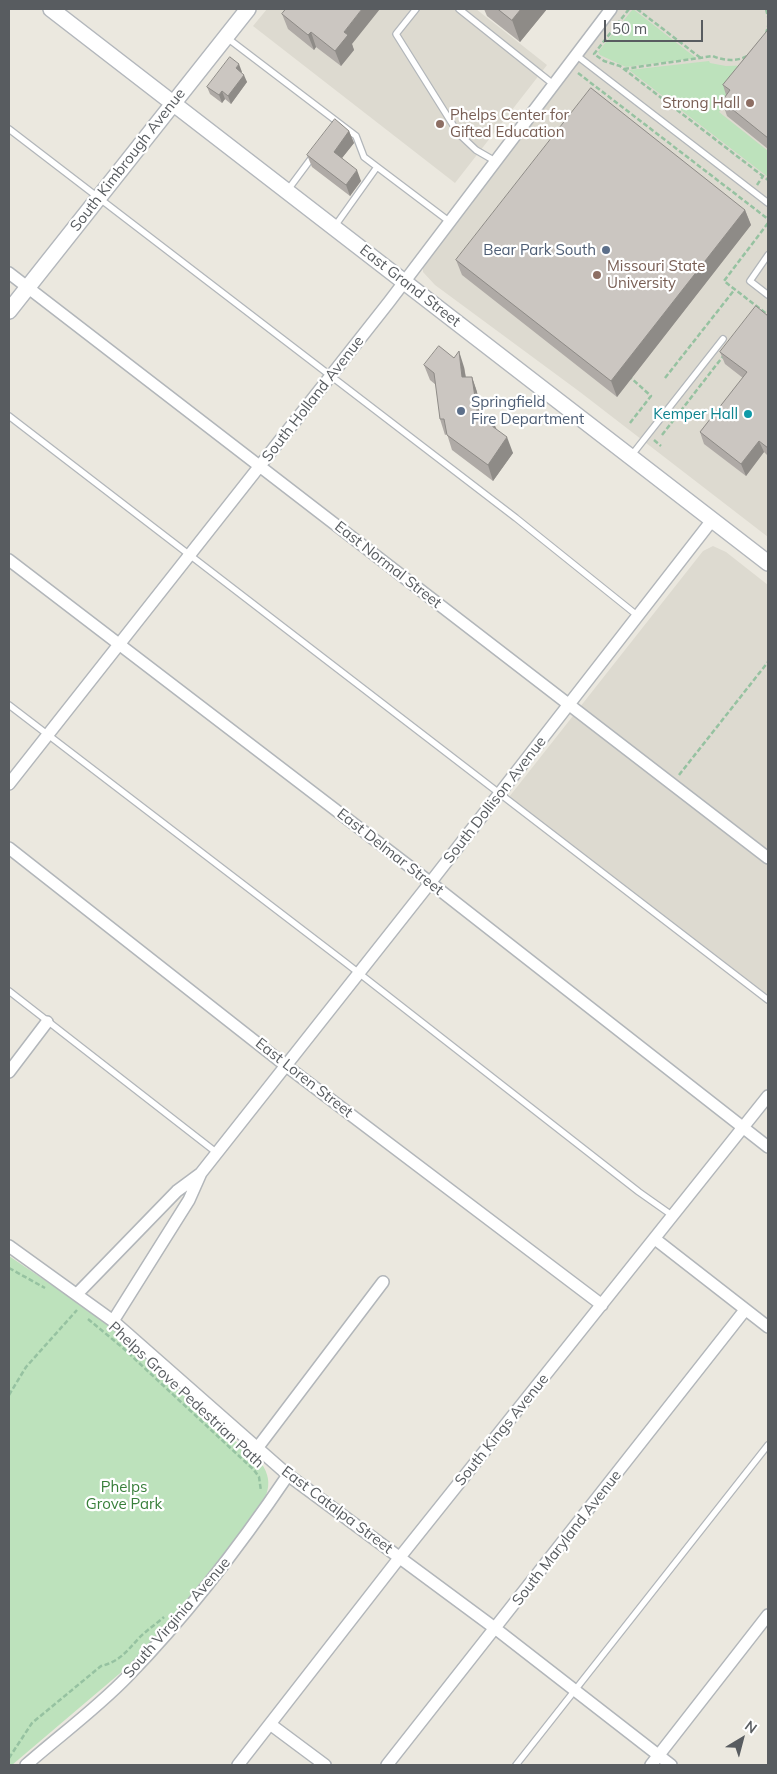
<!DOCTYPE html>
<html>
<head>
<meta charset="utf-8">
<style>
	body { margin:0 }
	#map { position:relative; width:777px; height:1774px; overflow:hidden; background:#ebe8df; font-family:Mulish,sans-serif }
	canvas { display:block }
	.frame { position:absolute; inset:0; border:10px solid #585c60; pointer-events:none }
	.north { position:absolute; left:717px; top:1714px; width:50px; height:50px; -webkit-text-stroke:4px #fff; paint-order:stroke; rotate:37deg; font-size:14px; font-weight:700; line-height:20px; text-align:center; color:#585c60 }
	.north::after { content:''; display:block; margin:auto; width:18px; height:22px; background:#585c60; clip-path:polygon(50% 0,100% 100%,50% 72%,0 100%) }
	.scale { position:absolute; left:604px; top:20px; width:99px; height:22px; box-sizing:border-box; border:2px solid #585c60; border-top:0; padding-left:6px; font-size:15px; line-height:18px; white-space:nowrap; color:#585c60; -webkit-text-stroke:4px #fff; paint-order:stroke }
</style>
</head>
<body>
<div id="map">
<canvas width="777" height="1774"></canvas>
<div class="frame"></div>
<div class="north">N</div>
<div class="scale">50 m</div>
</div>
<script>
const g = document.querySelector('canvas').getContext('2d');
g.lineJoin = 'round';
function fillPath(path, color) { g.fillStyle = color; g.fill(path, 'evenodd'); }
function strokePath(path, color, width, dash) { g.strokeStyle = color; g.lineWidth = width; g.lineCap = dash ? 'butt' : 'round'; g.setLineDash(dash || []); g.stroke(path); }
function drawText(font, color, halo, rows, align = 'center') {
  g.font = font + ' Mulish,sans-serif'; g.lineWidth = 4.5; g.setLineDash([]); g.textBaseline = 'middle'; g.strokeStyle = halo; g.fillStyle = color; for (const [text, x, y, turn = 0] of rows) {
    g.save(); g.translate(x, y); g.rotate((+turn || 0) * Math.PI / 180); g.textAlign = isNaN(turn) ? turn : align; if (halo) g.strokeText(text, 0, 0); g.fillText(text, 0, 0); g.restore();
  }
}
const education = new Path2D(`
	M267,9h209l71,56 -92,118 -202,-157z
	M619,9h149v528l-188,-145 -145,-107 -12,-13v-7l5,-7z
	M713,546l13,6 42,33v412l-259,-200 194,-246z`);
const green = new Path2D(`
	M633,9l63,49 -70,9 -26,-12 -2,-3z
	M709,61l1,2 16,3 29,-1 -36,47 49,39v26l-139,-107z
	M9,1256l96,65 99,93 57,49c16,22 3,39 -11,58l-105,131 -133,113h-3z`);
const path = new Path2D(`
	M629,9l-35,45 10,7 16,5 148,114
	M637,9l65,50
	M766,9l2,8
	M766,34l2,-8
	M624,69l89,-13c11,5 25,6 36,-1
	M578,73l190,146
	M757,185l6,-9
	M768,223l-44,58 44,34
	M665,378l70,-89
	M630,423l21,-27 -20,-18
	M662,435l62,-80
	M654,440l7,6
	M679,775l89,-113
	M9,1268l36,20
	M88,1319l35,29 131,122 5,7 2,14
	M9,1395l17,-28 51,-57
	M9,1758l23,-35 69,-57c18,-4 26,-15 38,-28 8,-8 17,-14 25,-21`);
const service = new Path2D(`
	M416,9l-20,25 62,99 18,17 19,11
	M459,9l94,75
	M226,37l130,99 8,21 86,65
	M576,55l192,148
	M9,129l507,389 122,98
	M287,191l26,-35
	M335,226l42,-59
	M768,255l-18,26 18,14
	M9,416l759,584
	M631,456l92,-117
	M9,705l337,258 293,229 34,24
	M9,991l208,162
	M516,1765l252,-320`);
const minor = new Path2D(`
	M9,273l759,585
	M9,560l409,313 350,274
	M9,784l380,-482 222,-293
	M9,848l276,217 317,240
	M9,1072l38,-50
	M655,1239l113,88
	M9,1246l104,75 175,154 208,154 175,136
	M77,1294l100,-103 23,-17
	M113,1321l76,-121 12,-27 229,-290 283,-364
	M258,1447l125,-165
	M270,1724l55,41
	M26,1765c33,-29 70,-56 101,-88 60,-62 113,-131 161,-202
	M238,1765l162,-208 368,-461
	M387,1765l358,-455
	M651,1765l117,-150`);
const secondary = new Path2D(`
	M51,9l717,554
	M9,311l239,-302`);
const wall = new Path2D(`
	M484,9h63l-27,33 -33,-26z
	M282,14l70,30 2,6 -13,16 -25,-19 -2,3 -26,-21z
	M768,30v119l-41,-33 -5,-15 4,-6 -3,-10z
	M241,72l6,10 -16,22 -6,-5 -3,4 -12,-9 -3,-7 35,-15z
	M349,131l5,12 -12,15 19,23 -11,15 -38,-29 -5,-12z
	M745,210l6,15 -134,172 -155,-122 -6,-15z
	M768,316v140l-4,-4 -18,24 -42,-32 -4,-12 43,-54 -18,-14 -5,-12z
	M424,365l40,2 2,10h6l5,15 3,19 17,19 16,23 -20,28 -41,-31 -5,-16 -2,1 -5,-16 -4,-34 -6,-5z`);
const shadedWall = new Path2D(`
	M362,9h18l-28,35 2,6 -13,16 -6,-15 9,-19z
	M521,9h26l-27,33 -8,-22z
	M311,32l5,15 -2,3 -6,-15z
	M239,64l3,8 -4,4 -2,-8z
	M244,75l3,7 -16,22 -3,-8z
	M222,91l3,8 -3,4 -3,-8z
	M349,131l5,12 -16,20 -4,-11z
	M357,170l4,11 -11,15 -4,-11z
	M745,210l6,15 -134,172 -6,-16z
	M459,351l5,16 4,26 -6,-16z
	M472,377l5,15 5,35 -5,-16z
	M494,423l6,15 -8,-12z
	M507,437l6,16 -20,28 -5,-16z
	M759,441l5,11 -18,24 -5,-12z`);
const building = new Path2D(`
	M286,9h76l-18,23 4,3 -13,16 -24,-19 -3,3 -26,-21z
	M498,9h23l-9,11z
	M768,30v108l-46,-37 8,-11 -7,-5z
	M230,57l9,7 -3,4 8,7 -16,21 -6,-5 -3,4 -12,-8z
	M591,88l154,122 -134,171 -155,-121z
	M335,119l14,12 -15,21 23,18 -11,15 -39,-30z
	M756,306l12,10v132l-9,-7 -18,23 -41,-32 47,-60 -27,-20z
	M439,346l15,12 5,-7 3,26h10l5,34h6l1,4 10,8 -2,3 15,11 -19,28 -41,-30 -3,-16h-4l-6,-46 -10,-8z`);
const markers = [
	[750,103,5,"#8d6e63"],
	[440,124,5,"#8d6e63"],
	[606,250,5,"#5c6f8a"],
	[597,275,5,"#8d6e63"],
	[461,411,5,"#5c6f8a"],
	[748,414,5,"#0f9aa8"]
];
const educationNames = [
	["Strong Hall",740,103,"right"],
	["Phelps Center for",450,115],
	["Gifted Education",450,132],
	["Missouri State",607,266],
	["University",607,283]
];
const streetNames = [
	["South Kimbrough Avenue",128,160,-52],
	["East Grand Street",410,286,38],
	["South Holland Avenue",313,399,-52],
	["East Normal Street",388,565,38],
	["South Dollison Avenue",495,800,-52],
	["East Delmar Street",390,852,38],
	["East Loren Street",304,1078,38],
	["Phelps Grove Pedestrian Path",186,1395,43],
	["South Kings Avenue",502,1430,-51],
	["East Catalpa Street",337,1510,37],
	["South Maryland Avenue",567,1538,-52],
	["South Virginia Avenue",177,1618,-49]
];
const serviceNames = [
	["Bear Park South",596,250],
	["Springfield",471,402,"left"],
	["Fire Department",471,419,"left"]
];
const cultureNames = [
	["Kemper Hall",738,414]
];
const parkNames = [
	["Phelps",124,1487],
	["Grove Park",124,1504]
];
fillPath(education, '#dddad0');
fillPath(green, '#bde2bc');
strokePath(service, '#b2b6ba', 8);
strokePath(minor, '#b2b6ba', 14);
strokePath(secondary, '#b3b7bc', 18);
strokePath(path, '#96c2a1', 2.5, [5, 2.5]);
strokePath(service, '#fff', 5.5);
strokePath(minor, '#fff', 11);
strokePath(secondary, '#fff', 15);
fillPath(wall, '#afaaa6');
fillPath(shadedWall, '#8e8b87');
fillPath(building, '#cbc6c1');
strokePath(building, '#8e8b87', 1);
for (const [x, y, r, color] of markers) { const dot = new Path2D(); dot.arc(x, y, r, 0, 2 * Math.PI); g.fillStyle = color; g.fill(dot); strokePath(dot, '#fff', 2); }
drawText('15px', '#785e54', '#fff', educationNames, 'left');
drawText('15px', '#585c60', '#fff', streetNames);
drawText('15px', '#4e5e75', '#fff', serviceNames, 'right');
drawText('15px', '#0d838f', '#fff', cultureNames, 'right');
drawText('15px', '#387f3a', '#fff', parkNames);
</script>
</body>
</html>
